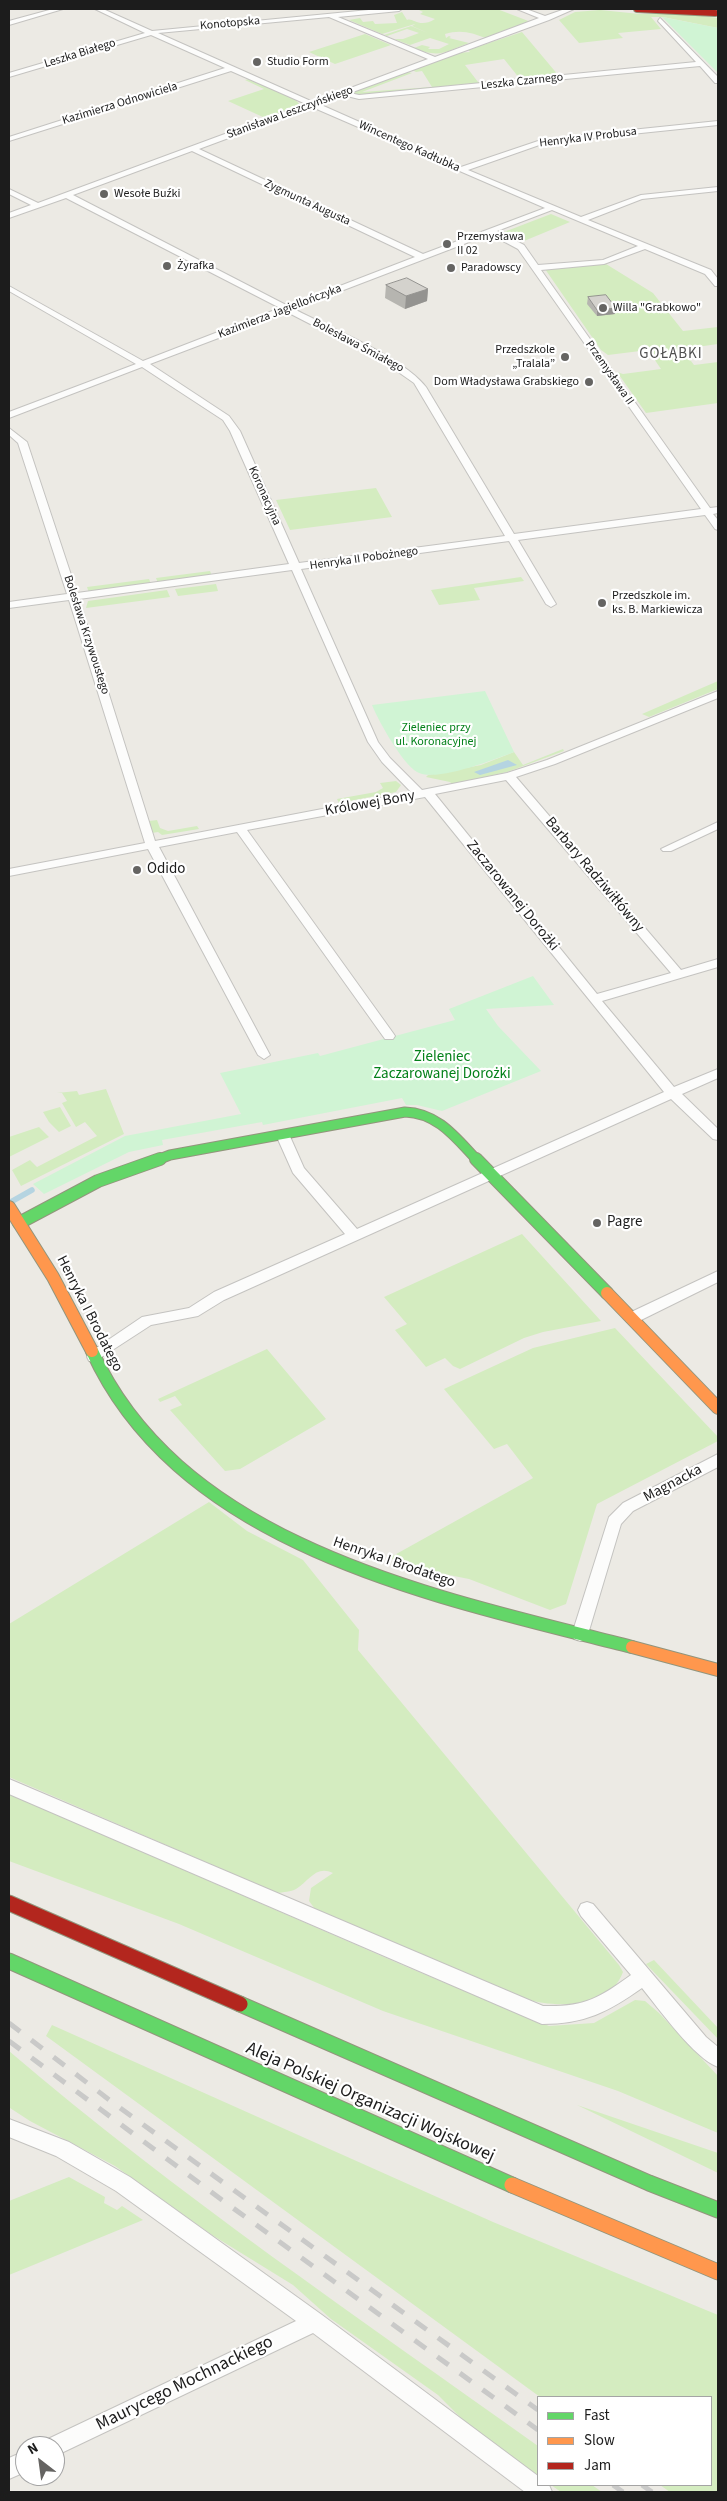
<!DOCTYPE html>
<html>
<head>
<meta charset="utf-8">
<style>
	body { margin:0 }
	#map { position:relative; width:727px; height:2501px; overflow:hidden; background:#eceae4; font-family:"Source Sans 3",sans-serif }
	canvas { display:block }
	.frame { position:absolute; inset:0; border:10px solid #1c1c1c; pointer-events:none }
	.legend { position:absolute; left:537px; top:2396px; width:175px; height:90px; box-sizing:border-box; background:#fff; border:1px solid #a4a4a4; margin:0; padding:6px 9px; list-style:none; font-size:15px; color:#1c1c1c }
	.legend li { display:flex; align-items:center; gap:10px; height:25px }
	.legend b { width:25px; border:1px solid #a4a4a4 }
	.north { position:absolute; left:15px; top:2436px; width:50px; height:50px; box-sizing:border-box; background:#fff; border:1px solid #a4a4a4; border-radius:50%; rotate:330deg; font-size:14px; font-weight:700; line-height:20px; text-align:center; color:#1c1c1c }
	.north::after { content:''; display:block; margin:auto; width:18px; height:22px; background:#656462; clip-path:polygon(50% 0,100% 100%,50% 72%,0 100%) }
</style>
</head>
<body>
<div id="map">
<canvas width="727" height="2501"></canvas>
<div class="frame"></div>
<ul class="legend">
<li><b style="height:6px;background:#63d668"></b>Fast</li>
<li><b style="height:6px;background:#ff974d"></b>Slow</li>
<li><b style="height:6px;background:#b3261e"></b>Jam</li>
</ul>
<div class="north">N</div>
</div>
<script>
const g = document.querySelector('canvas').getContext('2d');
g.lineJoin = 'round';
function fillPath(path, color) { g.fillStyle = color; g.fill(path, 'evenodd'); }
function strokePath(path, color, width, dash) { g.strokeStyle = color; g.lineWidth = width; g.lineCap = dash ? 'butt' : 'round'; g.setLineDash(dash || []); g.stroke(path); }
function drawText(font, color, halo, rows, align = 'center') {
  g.font = font + ' "Source Sans 3",sans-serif'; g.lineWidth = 4.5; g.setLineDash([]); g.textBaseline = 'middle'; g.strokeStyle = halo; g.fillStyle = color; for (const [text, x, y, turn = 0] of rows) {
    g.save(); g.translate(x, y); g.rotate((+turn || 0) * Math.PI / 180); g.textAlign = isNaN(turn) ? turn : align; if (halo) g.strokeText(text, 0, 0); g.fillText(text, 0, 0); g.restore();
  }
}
const grass = new Path2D(`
	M417,9h80l34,13 -43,17c-15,-6 -27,-10 -43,-5l1,4 3,-2 2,1 -2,1 20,5c-23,8 -28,16 -55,5l8,-3 8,2 -2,2h11l10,-5 -19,-6 -20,7 -16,-6h9l16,-6 -12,-4 -20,7 -3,-1 27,-9 17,7 -16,-7 3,-2 -33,10 -33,-14 11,-2 3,4 10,-1 2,3 22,-1 -3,-8 8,-3 5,8c6,-3 12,9 28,-1l-15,-5 3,-2z
	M600,10l40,4h47l31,4v10l-55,-11h-12l10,12 -43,4 5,5 -44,5 -20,-23 16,-8z
	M522,32l37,44 -39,3 -16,-20 -39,6 13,17h20l-34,2 -104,12 -7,-2v-2l54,-20 5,1 -50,19 70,-5 -10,-16 -6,1 -4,-2 45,-17 13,-1 -2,-2z
	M365,34l26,11 -56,19 -26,-12z
	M249,79l45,19 6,7 -35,13 -37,-17 36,-12 -19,-9z
	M551,214l19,8 -46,19 -20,-9z
	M606,264l47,29 30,38 35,-4v17l-36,5 12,16 24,-3v41l-72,10 -29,-41 6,2 38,-5 -13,-19 -40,5 -7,-5 -56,-81z
	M376,488l16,29 -102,13 -14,-30z
	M210,571l2,5 -54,7 -2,-5z
	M521,577l3,4 -50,7 6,12 -41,5 -8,-15z
	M149,579l2,5 -62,9 -2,-6z
	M216,584l2,7 -40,5 -3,-7z
	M167,590l3,7 -84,11 2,-7z
	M718,681v8l-69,28 -7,-3z
	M563,749l1,2 -57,21 -55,12 -2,-2 -24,-5 2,-2 53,-10 33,-13 9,13z
	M396,781l5,4 -5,7 -57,11 -2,-4 39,-7 7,-4 -3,-5z
	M157,820l3,8 8,3 29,-5 2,3 -37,6 -4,-3 -6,1 -3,-12z
	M106,1089l18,45 -103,52 -9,-16 18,-10 7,7 60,-31 -12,-14 -9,5 -14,-24 5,-2 -5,-8h-5l20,-2 2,4z
	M60,1107l11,19 -12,6 -10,-10 -6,-10z
	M39,1127l10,10 -40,20v-20z
	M522,1234l79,87 -58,11 -19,6 -64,31 -7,-3 -8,-8 -19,9 -31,-37 12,-6 -23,-27z
	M615,1328l103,109v4l-121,63 -31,100 -16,6 -81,-31 -35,-7 -45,-14 144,-80 -26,-34 -13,5 -50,-60 89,-41z
	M267,1349l59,70 -86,50 -15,2 -55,-61 12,-5 -7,-9 -15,6 -2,-3z
	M209,1502l38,29 56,29 56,70 -1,20 261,315 4,7c-13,37 -67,36 -98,27l-210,-90 -6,-8 2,-13 22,-15c-17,-8 -23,7 -37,16 -5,3 -13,3 -19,4l-268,-116v-153z
	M9,1794l398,173 142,59 45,-3 41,-23 10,1 14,12 59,63v57l-100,-42 -235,-80 -204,-87 -170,-63z
	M654,1960l64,68v11l-72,-75z
	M52,2025l441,197 225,93v177h-48l-10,-7h51v-88h-171l-494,-361z
	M9,2051c167,143 350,267 529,395v30l-70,-51 -30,-30 -107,-76 -38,-34 -81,-50 -97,-69 -85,-45 -20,-13z
	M577,2105l141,48v20l-6,-3z
	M69,2177l36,20 -1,6 13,7 5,-4 21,14 -134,55v-74z
	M551,2485h41l10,7h-41z`);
const park = new Path2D(`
	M662,17l56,11v45z
	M485,691l29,61c-19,7 -78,31 -97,20 -15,-9 -38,-50 -45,-67z
	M533,976l21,29 -68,4 12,17 43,45 -99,40 -25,-6h-11l-4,-7 -139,27 -1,-3 -100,18 1,5 -34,7 -85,42 -11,-10 92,-48 116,-22 -21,-41 98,-20 2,3 135,-36 -6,-11z`);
const water = new Path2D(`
	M508,760l9,5 -37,10 -6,-3z`);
const stream = new Path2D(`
	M9,1203l23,-13`);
const street = new Path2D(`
	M53,9h10l-54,16v-4z
	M95,9h8l49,22 227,-22h23l-3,2 -61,6 97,40 104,-39 -22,-9h9l19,7 20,-7h9l-25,11 -199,73 9,2 337,-33 -38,-41 2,-3 58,59v6h-3l-15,-17 -341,33 -16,-4 -24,9 142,63 83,-28 174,-18v4l-173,18 -77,27 113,47 60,-22 77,-8v4l-76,8 -54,21 123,50 7,9v7h-3l-10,-12 -60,-25 -41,15 -63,6 169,238 8,-1v6l-5,1 5,6v10l-3,-1 -10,-14 -187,25 38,64 -5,3 -5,-3 -37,-63 -208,28 77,173 12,16 32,32 85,-17 40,-13 171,-69v7l-163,66 -39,13 165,193 37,-11v8l-116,34 72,86 44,-18v9l-36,16 36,35v11l-5,-1 -42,-40 -447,201 -26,16 -47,9 -57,37 -5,-1 -2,-4 2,-4 53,-36 47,-9 25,-16 131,-58 -52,-61 -17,-38 2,-3h10l16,36 53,61 307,-137 -239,-295 -178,33 146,203 2,3 -2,3h-8l-148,-207 -78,15 111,208 -6,4 -6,-4 -110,-206 -139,27v-7l136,-26 -76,-243 -60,8v-6l58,-8 -49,-151 -9,-8v-7l18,14 50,151 212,-29 -59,-133 -7,-11 -81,-53 -133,51v-6l127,-48 -127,-73v-5l134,75 137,-53 -214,-110 -57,20v-5l22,-8 -22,-11v-5l29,14 268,-99 -75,-33 -222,70v-4l216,-69 -74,-33 -142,42v-4l136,-40zM329,17l99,42 -115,43 -155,-69zM312,107l233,101 -122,46 -224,-105zM192,151l223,106 -127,49 -215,-111zM552,210l86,36 -35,14 -65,5 -14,-20 -27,-14zM490,234l28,15 183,260 -187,25 -88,-147c-23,-30 -96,-59 -132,-78zM287,312l97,50 30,21 91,153 -206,27 -59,-132 -11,-15 -79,-52zM292,570l76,172 14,20 29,30 -256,49 -76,-242zM506,780l165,193 -74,21 -162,-200z
	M718,822v7l-47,22h-8l-2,-2z
	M718,1271v11l-81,40h-10l-2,-4 2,-4z
	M718,1454v13l-85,44 -12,13 -33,110 -2,5 -6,2 -6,-2 -2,-5 37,-117 14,-14z
	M9,1779l534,227c41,1 55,-7 88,-31l-50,-59 -3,-6 3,-6 6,-2 6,2 113,133 12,10v20c-24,-9 -59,-58 -76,-79 -34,24 -57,36 -100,36l-533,-230z
	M9,2119l60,23 61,35 192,138 216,161v9h11l3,7h-27l-212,-159 -258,123v-10h-10l3,-7 248,-118 -180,-130 -60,-35 -47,-19z
	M25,2451v21l-16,7v-21z`);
const fastFar2 = new Path2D(`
	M157,1160l13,-5 235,-43c33,1 51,26 72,48`);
const fastFar1 = new Path2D(`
	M476,1159l131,134
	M19,1223l79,-42 62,-22
	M92,1351c90,198 350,247 540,296`);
const fast = new Path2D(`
	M9,1961l503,224
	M240,2004l409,179 69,27`);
const slowFar1 = new Path2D(`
	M9,1207l44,70 39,74
	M607,1293l111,115
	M632,1647l86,23`);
const slow = new Path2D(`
	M512,2185l206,87`);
const jamFar1 = new Path2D(`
	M637,9l78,4`);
const jam = new Path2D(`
	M9,1903l231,101`);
const rail = new Path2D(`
	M9,2023l107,82 422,305
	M9,2041l213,159 316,230
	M613,2485l10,7
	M642,2485l10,7`);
const wall = new Path2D(`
	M386,285l42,4 -1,12 -22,8 -20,-11z
	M588,297l27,17 -18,2 -10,-12z`);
const shadedWall = new Path2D(`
	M428,289l-1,12 -22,8 1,-13z
	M616,308l-1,6 -18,2v-6z`);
const building = new Path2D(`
	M407,278l21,11 -22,7 -20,-11z
	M606,295l10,13 -19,2 -9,-13z`);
const markers = [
	[257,62,5,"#656462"],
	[104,194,5,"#656462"],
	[447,244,5,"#656462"],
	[167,266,5,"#656462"],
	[451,268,5,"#656462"],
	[603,308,5,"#656462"],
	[565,357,5,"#656462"],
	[589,382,5,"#656462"],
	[602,603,5,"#656462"],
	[137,870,5,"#656462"],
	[597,1223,5,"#656462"]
];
const farStreetnames = [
	["Konotopska",230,24,-5],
	["Leszka Białego",80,54,-17],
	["Leszka Czarnego",522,82,-6],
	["Kazimierza Odnowiciela",120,104,-17],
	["Stanisława Leszczyńskiego",290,113,-20],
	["Henryka IV Probusa",588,138,-7],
	["Wincentego Kadłubka",409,147,24],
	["Zygmunta Augusta",307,203,25],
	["Kazimierza Jagiellończyka",280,312,-21],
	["Bolesława Śmiałego",358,346,28],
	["Przemysława II",609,373,55],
	["Koronacyjna",264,496,66],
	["Henryka II Pobożnego",364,559,-8],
	["Bolesława Krzywoustego",86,635,72]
];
const farPoinames = [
	["Studio Form",267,62],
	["Wesołe Buźki",114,194],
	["Przemysława",457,237],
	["II 02",457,251],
	["Żyrafka",177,266],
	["Paradowscy",461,268],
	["Willa \"Grabkowo\"",613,308],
	["Przedszkole",555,350,"right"],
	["„Tralala”",555,364,"right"],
	["Dom Władysława Grabskiego",579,382,"right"],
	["Przedszkole im.",612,596],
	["ks. B. Markiewicza",612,610]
];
const farParknames = [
	["Zieleniec przy",436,728],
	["ul. Koronacyjnej",436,742]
];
const farQuarternames = [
	["GOŁĄBKI",671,355]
];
const streetNames = [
	["Królowej Bony",370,804,-10],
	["Barbary Radziwiłłówny",594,875,50],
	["Zaczarowanej Dorożki",512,896,51],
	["Henryka I Brodatego",89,1314,63],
	["Magnacka",673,1484,-28],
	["Henryka I Brodatego",394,1563,19]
];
const poiNames = [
	["Odido",147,870],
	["Pagre",607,1223]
];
const parkNames = [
	["Zieleniec",442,1058],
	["Zaczarowanej Dorożki",442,1075]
];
const nearStreetnames = [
	["Aleja Polskiej Organizacji Wojskowej",370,2103,24],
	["Maurycego Mochnackiego",185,2384,-26]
];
fillPath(grass, '#d4ecc0');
fillPath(park, '#d0f4d4');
fillPath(water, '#b5d4e1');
strokePath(stream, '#b5d4e1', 5.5);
strokePath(street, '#c4c3c0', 2);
strokePath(fastFar2, '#92957c', 11);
strokePath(fastFar1, '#92957c', 14);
strokePath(fast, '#92957c', 17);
strokePath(slowFar1, '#92957c', 14);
strokePath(slow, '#92957c', 17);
strokePath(jamFar1, '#92957c', 8);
strokePath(jam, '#92957c', 17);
fillPath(street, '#fcfcfb');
strokePath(fastFar2, '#63d668', 9);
strokePath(fastFar1, '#63d668', 12);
strokePath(fast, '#63d668', 15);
strokePath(slowFar1, '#ff974d', 12);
strokePath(slow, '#ff974d', 15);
strokePath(jamFar1, '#b3261e', 6);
strokePath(jam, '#b3261e', 15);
strokePath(rail, '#c9c9c8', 5, [14, 14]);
fillPath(wall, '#b6b5b0');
fillPath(shadedWall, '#949390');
fillPath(building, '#d4d2cd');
strokePath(building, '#949390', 1);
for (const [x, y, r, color] of markers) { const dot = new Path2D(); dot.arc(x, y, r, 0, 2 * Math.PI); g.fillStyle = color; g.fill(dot); strokePath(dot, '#fff', 2); }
drawText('12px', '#1c1c1c', '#fff', farStreetnames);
drawText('12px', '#1c1c1c', '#fff', farPoinames, 'left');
drawText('12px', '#04811a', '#fff', farParknames);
g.letterSpacing = '1px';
drawText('15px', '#4f4f4f', '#fff', farQuarternames);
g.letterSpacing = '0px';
drawText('15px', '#1c1c1c', '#fff', streetNames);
drawText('15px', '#1c1c1c', '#fff', poiNames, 'left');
drawText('15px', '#04811a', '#fff', parkNames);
drawText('18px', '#1c1c1c', '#fff', nearStreetnames);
</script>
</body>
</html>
